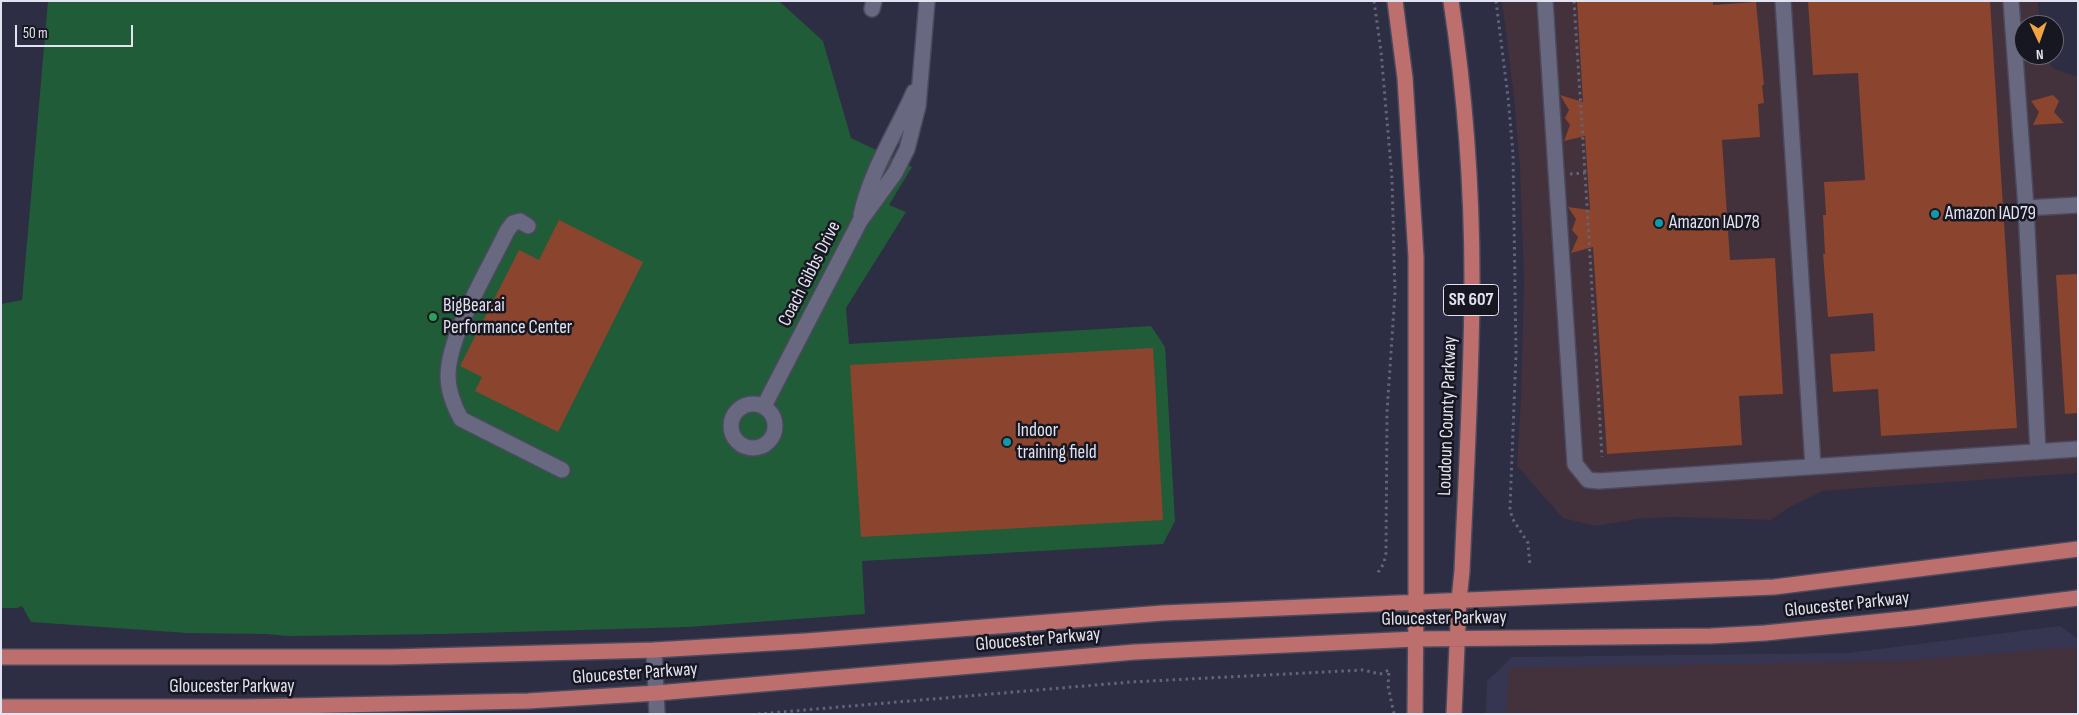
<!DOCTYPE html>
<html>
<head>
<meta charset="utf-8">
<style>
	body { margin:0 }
	#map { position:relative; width:2079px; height:715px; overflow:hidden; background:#2d2d43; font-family:"Sofia Sans Condensed",sans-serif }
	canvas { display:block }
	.frame { position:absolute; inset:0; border:2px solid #e2e2f0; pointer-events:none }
	.north { position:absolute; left:2014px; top:15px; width:50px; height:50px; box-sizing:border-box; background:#171721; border:1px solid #686874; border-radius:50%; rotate:177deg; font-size:14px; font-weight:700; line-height:20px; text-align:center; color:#e2e2f0 }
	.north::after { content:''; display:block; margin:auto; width:18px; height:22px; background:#f3a442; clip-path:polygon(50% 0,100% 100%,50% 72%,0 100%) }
	.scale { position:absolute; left:15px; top:25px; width:118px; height:22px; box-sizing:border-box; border:2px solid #e2e2f0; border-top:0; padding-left:6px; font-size:15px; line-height:18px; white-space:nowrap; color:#e2e2f0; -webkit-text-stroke:4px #171721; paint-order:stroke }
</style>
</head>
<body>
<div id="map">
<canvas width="2079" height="715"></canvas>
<div class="frame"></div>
<div class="north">N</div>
<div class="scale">50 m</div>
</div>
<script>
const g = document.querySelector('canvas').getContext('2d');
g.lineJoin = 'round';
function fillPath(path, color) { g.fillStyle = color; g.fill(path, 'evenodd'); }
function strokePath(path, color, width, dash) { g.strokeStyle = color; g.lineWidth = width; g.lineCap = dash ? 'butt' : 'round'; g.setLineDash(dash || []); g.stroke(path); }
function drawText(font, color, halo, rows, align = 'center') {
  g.font = font + ' "Sofia Sans Condensed",sans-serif'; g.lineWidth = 5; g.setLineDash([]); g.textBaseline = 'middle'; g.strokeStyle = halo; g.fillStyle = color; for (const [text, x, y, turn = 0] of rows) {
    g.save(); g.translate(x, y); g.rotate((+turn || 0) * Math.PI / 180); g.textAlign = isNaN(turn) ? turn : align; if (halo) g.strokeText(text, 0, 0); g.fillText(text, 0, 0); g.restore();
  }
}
const built = new Path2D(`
	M2060,626l18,13v75h-592l1,-33 25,-24 336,-4z`);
const industrial = new Path2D(`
	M1502,1h536l2,24h-16v30h21l8,13 25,9v396l-255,18 -35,17 -17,12 -97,-3 -37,2 -42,7 -32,-8 -46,-52 4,-69 3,-116 -4,-113 -6,-70z
	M2078,647v67h-572l3,-46 390,-7z`);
const green = new Path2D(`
	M48,1h731l44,40 28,97 61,29 -23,38 17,7 -60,96 3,36 302,-18 14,21 10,174 -12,23 -301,17 3,53 -177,13 -246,7 -153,2 -23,-2 -79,-1 -156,-11 -9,-16 -5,2h-16v-304l21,-4z`);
const building = new Path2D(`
	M1577,1h136v4l43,-3 8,83h-2l2,18 -6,1 2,33 -38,3 8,120 45,-2 8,136 -44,2 3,49 -135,9 -14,-207 -22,6 7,-16 -6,-7 4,-11 -8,-12 22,3 -5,-74 -21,5 6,-16 -5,-7 4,-8 -9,-15 23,7z
	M1808,1h182l27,427 -136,8 -3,-47 -45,3 -3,-38 45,-3 -2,-38 -45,4 -5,-63h2l-2,-39h3l-2,-33 41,-2 -7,-107 -45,2z
	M2053,95l6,6 -5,11 10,11 -31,2 6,-13 -8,-11z
	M559,220l84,42 -85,170 -83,-41 7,-14 -22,-11 59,-116 20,10z
	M2078,274v139l-13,1 -9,-139z
	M1153,348l10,172 -302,17 -11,-172z`);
const path = new Path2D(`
	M1374,1l7,50 11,128 3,114 -8,119 -1,141 -2,10 -7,11
	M1496,1l12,96 5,57 3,200 -6,154 2,10 16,25 2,23
	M1574,1l11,172
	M1570,174l15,-1 17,284
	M758,714l373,-32 232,-12 17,4 9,-4 -1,16 6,28`);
const minor = new Path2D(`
	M1545,1l30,463 13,16 11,1 479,-32
	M1783,1l30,465
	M2011,1l15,207 12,244
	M872,9l2,-8
	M2026,208l52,-3
	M861,215c10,-45 35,-82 53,-123
	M528,226l-8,-5 -7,2 -6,8c-18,38 -59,104 -59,145 0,15 6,30 13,43l101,51
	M731 426a22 22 0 1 1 44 0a22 22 0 1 1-44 0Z
	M764,406l96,-185 35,-48 12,-24 11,-43 9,-105
	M654,650l3,64`);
const major = new Path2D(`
	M1395,1l10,77 11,179v344l-1,113
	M1451,1c14,92 21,186 21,279 0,97 -6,194 -10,291l-3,29 -5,114
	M1,657h390l263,-7 152,-9 357,-28 611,-26 304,-38
	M1,707h243l284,-6 129,-8 478,-41 281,-13 295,-3 54,-3 149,-15 164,-20`);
const markers = [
	[1935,214,5,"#0f9aa8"],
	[1659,223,5,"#0f9aa8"],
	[433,317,5,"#2e9e5b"],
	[1007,442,5,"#0f9aa8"]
];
const shields = [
	[1471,300,55]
];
const shieldNames = [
	["SR 607",1471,300]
];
const poiNames = [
	["Amazon IAD79",1945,214],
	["Amazon IAD78",1669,223],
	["BigBear.ai",443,306],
	["Performance Center",443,328],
	["Indoor",1017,431],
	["training field",1017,453]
];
const streetNames = [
	["Coach Gibbs Drive",810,274,-63],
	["Loudoun County Parkway",1448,416,-88],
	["Gloucester Parkway",1847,605,-6],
	["Gloucester Parkway",1444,619,-1],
	["Gloucester Parkway",1038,640,-5],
	["Gloucester Parkway",635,674,-4],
	["Gloucester Parkway",232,687]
];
fillPath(built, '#373652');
fillPath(industrial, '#43313b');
fillPath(green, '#205c38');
fillPath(building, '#8b442d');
strokePath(minor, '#4b4a5d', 18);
strokePath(major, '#4b4a5d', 18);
strokePath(path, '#646478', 3, [2.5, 4]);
strokePath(minor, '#686881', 15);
strokePath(major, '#bd6f6e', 15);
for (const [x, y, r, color] of markers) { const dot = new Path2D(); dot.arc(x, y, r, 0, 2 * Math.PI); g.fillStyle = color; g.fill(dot); strokePath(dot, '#171721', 2); }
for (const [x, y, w] of shields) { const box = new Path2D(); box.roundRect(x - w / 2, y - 15.5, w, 31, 4); g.fillStyle = '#171721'; g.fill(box); strokePath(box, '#e2e2f0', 1); }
drawText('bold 18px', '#e2e2f0', null, shieldNames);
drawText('19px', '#e2e2f0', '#171721', poiNames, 'left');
drawText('19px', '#e2e2f0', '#171721', streetNames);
</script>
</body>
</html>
